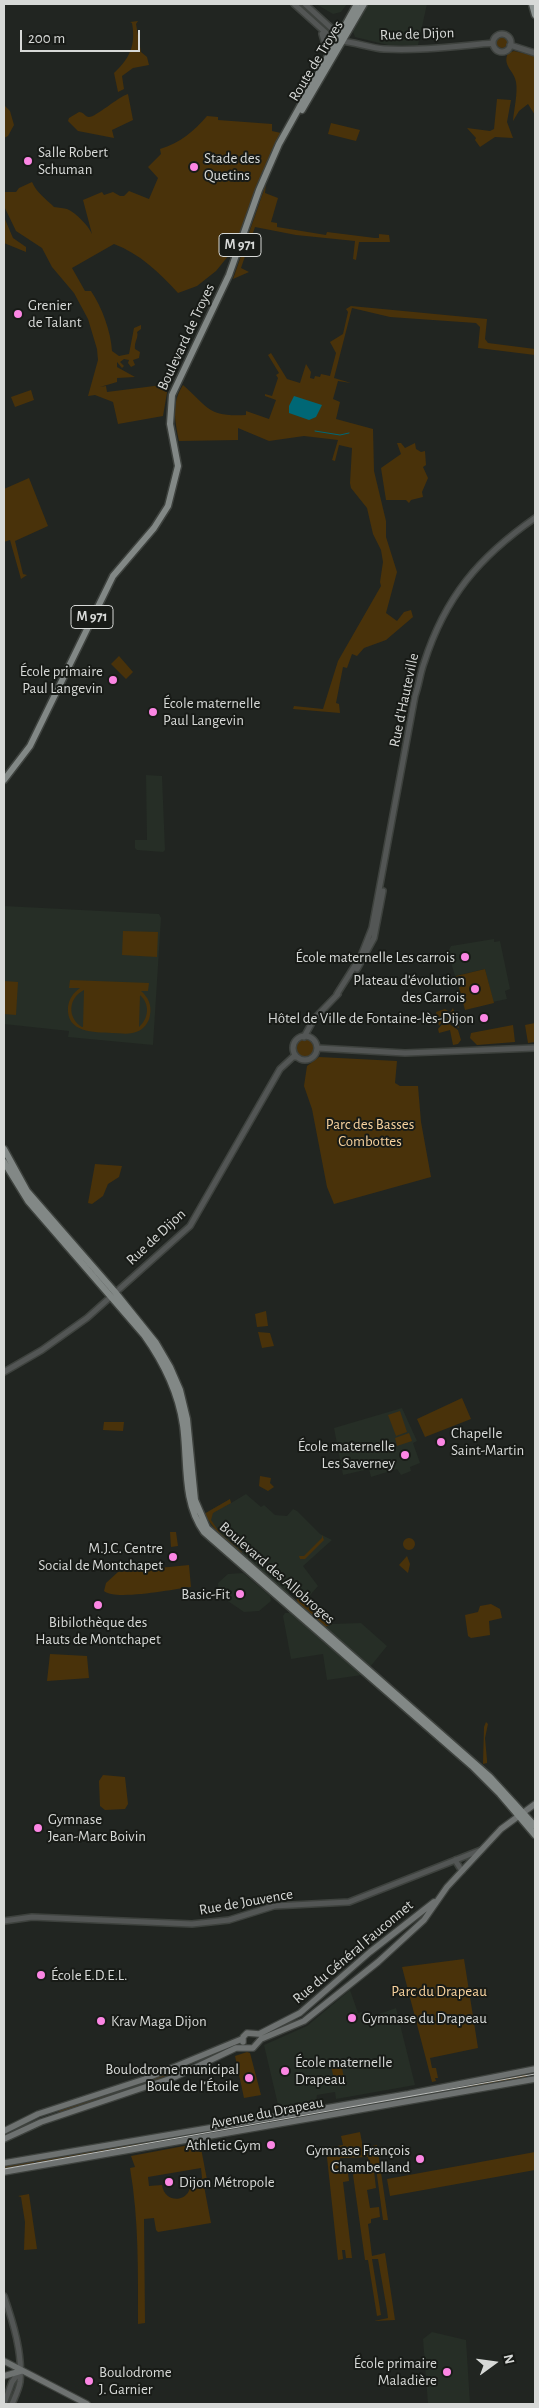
<!DOCTYPE html>
<html>
<head>
<meta charset="utf-8">
<style>
	body { margin:0 }
	#map { position:relative; width:539px; height:2408px; overflow:hidden; background:#212521; font-family:"Alegreya Sans",sans-serif }
	canvas { display:block }
	.frame { position:absolute; inset:0; border:5px solid #d7d9d7; pointer-events:none }
	.north { position:absolute; left:469px; top:2338px; width:50px; height:50px; -webkit-text-stroke:4px #181b17; paint-order:stroke; rotate:76deg; font-size:14px; font-weight:700; line-height:20px; text-align:center; color:#d7d9d7 }
	.north::after { content:''; display:block; margin:auto; width:18px; height:22px; background:#d7d9d7; clip-path:polygon(50% 0,100% 100%,50% 72%,0 100%) }
	.scale { position:absolute; left:20px; top:30px; width:120px; height:22px; box-sizing:border-box; border:2px solid #d7d9d7; border-top:0; padding-left:6px; font-size:15px; line-height:18px; white-space:nowrap; color:#d7d9d7; -webkit-text-stroke:4px #181b17; paint-order:stroke }
</style>
</head>
<body>
<div id="map">
<canvas width="539" height="2408"></canvas>
<div class="frame"></div>
<div class="north">N</div>
<div class="scale">200 m</div>
</div>
<script>
const g = document.querySelector('canvas').getContext('2d');
g.lineJoin = 'round';
function fillPath(path, color) { g.fillStyle = color; g.fill(path, 'evenodd'); }
function strokePath(path, color, width, dash) { g.strokeStyle = color; g.lineWidth = width; g.lineCap = dash ? 'butt' : 'round'; g.setLineDash(dash || []); g.stroke(path); }
function drawText(font, color, halo, rows, align = 'center') {
  g.font = font + ' "Alegreya Sans",sans-serif'; g.lineWidth = 4; g.setLineDash([]); g.textBaseline = 'middle'; g.strokeStyle = halo; g.fillStyle = color; for (const [text, x, y, turn = 0] of rows) {
    g.save(); g.translate(x, y); g.rotate((+turn || 0) * Math.PI / 180); g.textAlign = isNaN(turn) ? turn : align; if (halo) g.strokeText(text, 0, 0); g.fillText(text, 0, 0); g.restore();
  }
}
const built = new Path2D(`
	M316,4h31l-6,8 -8,2z
	M368,4h59l-9,41h-30l-33,-8 -2,-5z
	M146,775l16,1 3,74 -2,2 -26,-2 -2,-2v-8h12z
	M4,906l155,8 2,4 -8,127 -85,-8 1,-6 -65,-7z
	M494,939v3l6,-1 10,48 -5,2 2,8 -14,3 -8,-33 -30,7 -7,-24 3,-6z
	M402,1408l15,33 -4,2 7,20 -10,4 1,4 -10,4 -4,-6 -26,8 -2,-8 -26,6 -9,-47z
	M246,1494l15,13 3,-2 11,10 12,1 6,-7 4,2 23,23 12,6 -29,26 15,20 -13,15 -13,-12 -7,8 -74,-64 -7,-19 26,-15 1,4z
	M243,1573l27,23 1,5 -12,10 -15,1 -25,-17 -1,-12 10,-9z
	M285,1613h5l72,62 -35,5 -4,-26 -32,5 -8,-43z
	M361,1623l26,23 -17,21 -45,-40 7,-3z
	M350,1990l8,23 4,-1 3,7 31,-11 19,77 -79,14 -1,-7 -18,3 -1,7 -37,7 -15,-64 43,-19z
	M432,2332l34,8 4,64h-42l-5,-65z`);
const green = new Path2D(`
	M298,4h4l31,29 -3,3z
	M138,21l-2,3 5,28 6,5 2,8 -16,3 -11,8 2,13 -6,3 -4,-19c16,-15 22,-28 18,-50l-2,-1z
	M496 42a6 6 0 1 1 12 0a6 6 0 1 1-12 0Z
	M514,51l21,5v59l-7,-11 -9,7 -6,10c1,-12 5,-28 3,-39 -2,-12 -14,-16 -8,-29z
	M128,94l5,26 -21,10 2,8 -36,-7 -10,-10 1,-3 10,-6c5,0 6,5 10,5 7,0 29,-20 39,-23z
	M497,99l14,1 -4,22 6,16 -18,-1 -15,10 -5,-7 1,-2 -9,-10 23,3 4,-2z
	M4,105l6,6 4,14 -6,11 -4,2z
	M207,116l11,1v3l54,4v7l9,2 -48,117 -17,21 -19,15 -19,7c-19,-21 -38,-39 -64,-49l-42,24 13,23h6c11,16 20,41 21,60l7,5 10,-2 5,-26 7,-3v4l-4,3c2,5 -3,10 -2,17l5,3 -1,6 -6,2 2,5 -4,2 -3,-4 1,-3 -5,-1 -4,3 4,4 -2,2 -5,-6v5l18,10 -18,1v4l-17,5 6,-1 1,6 55,-7 6,2 -5,29 -45,8 -5,-22 -18,-7 -7,1 10,-36 -1,-11 -9,-30 -14,-26 -22,-26 -10,-19 -26,-17 -12,-25v-14h12l3,-4 13,-6c4,10 14,17 22,25 5,1 10,1 13,2 9,4 21,16 25,25l-9,-34 19,-8 2,3 9,-3 7,4h4l5,-5 20,8 9,-21 -10,-11 13,-13 -1,-5c20,-6 34,-18 47,-33z
	M331,123l29,7 -4,11 -28,-7z
	M266,184l-1,9 13,5 -7,24 6,1v4l49,8 1,-3 48,6h4v-4l10,1 1,7h-31l-3,18 -3,-1 2,-18 -59,-6 -41,-8 -14,41 8,4 -16,7z
	M4,217l9,21 13,9v5l-22,-9z
	M351,306l136,13 -2,20 3,4 47,6v6l-57,-7 2,-21 -4,-4 -86,-6 -38,-9 -18,70 17,5 -13,-2 -5,18 7,3 -4,17 37,10 1,42 12,50v16l11,35 -11,41 11,8 7,-9 7,-2 2,7 -27,23 -22,8 -7,8 -5,-2 -5,14 -4,-1 -7,36 3,1 1,9 -47,-4 1,-3 29,3 15,-48 43,-75 -1,-4 3,-20 -2,-12 -8,-16 -6,-26 -16,-20 -1,-5 2,-35 -13,-3 -4,16 -3,-1 6,-20 -34,-4 -35,5 -31,-13v12l-59,1c-4,-20 -8,-38 4,-56 26,23 25,32 63,30v-4l23,8 7,-19 -11,-4v-2l7,2 6,-18 -2,-3 3,-2 -11,-18 3,-2 16,26 13,4 6,-19 5,8 -1,6 4,1 1,-3 5,1 1,-3 9,2 6,-23 -6,-11 13,-8 5,-22 -2,-3z
	M31,390l3,10 -19,7 -4,-10z
	M397,443h4l4,5 10,-5 1,6 5,3 4,-1 1,14 -3,2 5,11 -6,14 1,5 -12,3 -2,3 -3,-3h-20l-5,-32 20,-14z
	M29,478l19,48 -33,15 8,33 4,1 -6,4 -11,-39 -6,2v-53z
	M119,656l14,16 -7,7 -15,-15z
	M123,931l35,1 -1,25 -35,-2z
	M485,969l9,34 -29,7 -9,-34z
	M70,980l79,3 -1,8h-7c7,6 11,14 9,24 -1,8 -7,15 -14,17 -8,3 -16,1 -24,1 -18,-1 -46,0 -44,-26 1,-8 5,-14 12,-19h-11zM84,990l-1,37h-1c-15,-9 -14,-29 2,-37zM140,995c10,9 9,23 -1,32z
	M4,981l14,1 -2,33 -12,-1z
	M453,1008l6,20 -14,-7z
	M445,1009l3,2 -9,15 -3,-14z
	M445,1021l13,9 3,10 -3,4 -5,1 -3,-15 -11,3 -1,-4z
	M535,1023v19l-7,1 -3,-18z
	M513,1025l2,17 -38,3 -7,-7 1,-5z
	M296 1048a10 10 0 1 1 20 0a10 10 0 1 1-20 0Z
	M319,1057l78,4 -2,22 5,3h18l3,36 10,55 -97,27 -7,-17 -15,-78 -8,-23 3,-20z
	M95,1164l27,2 -3,11 -11,7 -5,12 -11,8 -4,-1z
	M266,1311l2,15 -11,1 -2,-13z
	M258,1332l12,1 4,13 -12,2z
	M462,1398l9,21 -46,18 -8,-18z
	M400,1411l7,21 -11,4 -8,-21z
	M104,1422h20l-1,9 -20,-1z
	M409,1433l3,8 -15,5 -2,-8z
	M260,1476l11,2 -1,5 4,4 -6,4 -9,-5z
	M230,1499l1,4 -18,10 -2,7 9,13 22,19 -1,2 -21,-18 -16,-22z
	M170,1532h6l2,14 -7,1z
	M322,1535l2,5 -19,19h-5l-1,-3h5l18,-18z
	M403 1544a6 6 0 1 1 12 0a6 6 0 1 1-12 0Z
	M407,1556l3,8 -2,9 -9,-8z
	M189,1565l2,22c-17,2 -76,14 -87,4l2,-8 12,-11z
	M294,1592l38,32 -7,3 -27,-24z
	M491,1604l9,5 2,9 -13,3 1,14 -19,3 -3,-2 -3,-21 13,-3 2,-6z
	M50,1654l37,2 2,22 -42,3z
	M486,1722l2,2 -3,14 2,22v3l-4,1 1,-37z
	M103,1775l22,2 3,27 -3,5 -20,1 -5,-4 -1,-25z
	M464,1959l14,89 -48,10 2,10h4l2,10h-3l1,3 -4,1 -30,-115z
	M247,2052l3,1 11,42 -17,3 -9,-42z
	M341,2063l4,20 -10,2 -4,-20z
	M169,2071l1,6 -110,37 -2,-5z
	M526,2072l1,7 -79,14 -1,-6z
	M434,2090l1,4 -121,23 -1,-6z
	M226,2126l1,7 -44,7 -1,-6z
	M360,2132l3,16 14,-3 11,75h-5l-7,-52 -7,-5 -1,-6 -28,1 1,6h6l2,17 -6,1 9,76h-6l-1,-8h-3l1,9 -5,1 -12,-112 17,-3 -2,-9z
	M152,2139l1,6 -56,10 -1,-6z
	M200,2143l8,42 -4,1 7,37 -53,9 -2,-2 -2,-12 -10,1 1,104 -7,1c0,-52 1,-104 -8,-156l5,-1 -4,-11zM201,2168l1,10 -12,2c4,22 -25,26 -28,5l-13,1 -1,-9z
	M94,2149l1,7 -58,10 -1,-7z
	M535,2152v18l-145,26 -3,-17z
	M34,2160l1,6 -31,4v-5z
	M369,2168l5,3 2,17 -9,2 3,18 9,-1 1,10 -9,2v4l-3,1 4,32 13,-3 10,67 -21,1 14,-3 -1,-8 -9,-51h-6l9,56 -4,1 -9,-56h-3l-12,-85 3,-4z
	M29,2194l8,55 -13,1 1,-28 -4,-25 -3,-1z`);
const water = new Path2D(`
	M294,396l28,9 -6,12 -7,3 -20,-7v-7z`);
const stream = new Path2D(`
	M315,431l25,4 9,-2`);
const tertiary = new Path2D(`
	M294,4l41,37c16,-1 33,7 49,8 37,2 73,-3 109,-6
	M305,4l36,33
	M322,34l6,20
	M493 43a9 9 0 1 1 18 0a9 9 0 1 1-18 0Z
	M510,45l25,8
	M357,969l17,-31 9,-47
	M337,994l24,-38 11,-28 43,-232c4,-11 5,-22 9,-33 21,-66 55,-106 111,-145
	M293 1048a12 12 0 1 1 24 0a12 12 0 1 1-24 0Z
	M304,1037l10,-18 24,-25
	M317,1048l88,5 130,-5
	M4,1372l38,-22 45,-32 103,-92 90,-157 13,-12h4
	M455,1860l7,11
	M4,1921l28,-4 160,7 37,-4 45,-14 75,-4 132,-52
	M4,2296c9,26 19,58 16,86 -1,7 -5,15 -8,22
	M4,2404l8,-22 8,-11`);
const secondary = new Path2D(`
	M243,2042v-5l4,-4 12,1 41,-21 70,-61 64,-50
	M4,2131l34,-17 107,-35 97,-40
	M4,2139l37,-17 134,-45 61,-29h17l8,-9 43,-18 74,-59 46,-42 23,-33 54,-58 34,-25
	M4,2163l404,-69 127,-25
	M4,2172l531,-93
	M4,2361l83,43
	M4,2376l17,-5`);
const primary = new Path2D(`
	M302,110l62,-106
	M4,780l26,-34 83,-170 41,-48 14,-22 10,-40 -8,-42 2,-29 57,-120 30,-85 20,-46 78,-140
	M4,1149l23,42 88,101 41,51 14,24 10,23 7,29 8,81 12,28 283,249 45,49
	M4,1162l24,39 116,134c20,28 34,56 39,90 5,36 -1,77 21,107l268,234 28,28 35,41`);
const trunk = new Path2D(`
	M532,4l3,11`);
const tram = new Path2D(`
	M4,2169l531,-95`);
const markers = [
	[28,161,5,"#fc86e4"],
	[194,167,5,"#fc86e4"],
	[18,314,5,"#fc86e4"],
	[113,680,5,"#fc86e4"],
	[153,712,5,"#fc86e4"],
	[465,957,5,"#fc86e4"],
	[475,989,5,"#fc86e4"],
	[484,1018,5,"#fc86e4"],
	[441,1442,5,"#fc86e4"],
	[405,1455,5,"#fc86e4"],
	[173,1557,5,"#fc86e4"],
	[240,1594,5,"#fc86e4"],
	[98,1605,5,"#fc86e4"],
	[38,1828,5,"#fc86e4"],
	[41,1975,5,"#fc86e4"],
	[352,2018,5,"#fc86e4"],
	[101,2021,5,"#fc86e4"],
	[285,2071,5,"#fc86e4"],
	[249,2078,5,"#fc86e4"],
	[271,2145,5,"#fc86e4"],
	[420,2159,5,"#fc86e4"],
	[169,2182,5,"#fc86e4"],
	[447,2372,5,"#fc86e4"],
	[89,2381,5,"#fc86e4"]
];
const shields = [
	[240,245,42],
	[92,617,42]
];
const shieldNames = [
	["M 971",240,245],
	["M 971",92,617]
];
const streetNames = [
	["Rue de Dijon",417,34,-2],
	["Route de Troyes",316,61,-59],
	["Boulevard de Troyes",186,337,-65],
	["Rue d'Hauteville",404,700,-78],
	["Rue de Dijon",156,1237,-43],
	["Boulevard des Allobroges",277,1573,41],
	["Rue de Jouvence",246,1902,-10],
	["Rue du Général Fauconnet",353,1952,-40],
	["Avenue du Drapeau",267,2113,-11]
];
const poiNames = [
	["Salle Robert",38,152],
	["Schuman",38,169],
	["Stade des",204,158],
	["Quetins",204,175],
	["Grenier",28,305],
	["de Talant",28,322],
	["École primaire",103,671,"right"],
	["Paul Langevin",103,688,"right"],
	["École maternelle",163,703],
	["Paul Langevin",163,720],
	["École maternelle Les carrois",455,957,"right"],
	["Plateau d'évolution",465,980,"right"],
	["des Carrois",465,997,"right"],
	["Hôtel de Ville de Fontaine-lès-Dijon",474,1018,"right"],
	["Chapelle",451,1433],
	["Saint-Martin",451,1450],
	["École maternelle",395,1446,"right"],
	["Les Saverney",395,1463,"right"],
	["M.J.C. Centre",163,1548,"right"],
	["Social de Montchapet",163,1565,"right"],
	["Basic-Fit",230,1594,"right"],
	["Bibilothèque des",98,1622,"center"],
	["Hauts de Montchapet",98,1639,"center"],
	["Gymnase",48,1819],
	["Jean-Marc Boivin",48,1836],
	["École E.D.E.L.",51,1975],
	["Gymnase du Drapeau",362,2018],
	["Krav Maga Dijon",111,2021],
	["École maternelle",295,2062],
	["Drapeau",295,2079],
	["Boulodrome municipal",239,2069,"right"],
	["Boule de l'Étoile",239,2086,"right"],
	["Athletic Gym",261,2145,"right"],
	["Gymnase François",410,2150,"right"],
	["Chambelland",410,2167,"right"],
	["Dijon Métropole",179,2182],
	["École primaire",437,2363,"right"],
	["Maladière",437,2380,"right"],
	["Boulodrome",99,2372],
	["J. Garnier",99,2389]
];
const parkNames = [
	["Parc des Basses",370,1124],
	["Combottes",370,1141],
	["Parc du Drapeau",439,1991]
];
fillPath(built, '#262e26');
fillPath(green, '#49320a');
fillPath(water, '#006775');
strokePath(stream, '#006775', 1);
strokePath(tertiary, '#3e423e', 8);
strokePath(secondary, '#3e423e', 8);
strokePath(primary, '#3e423e', 9);
strokePath(trunk, '#3e423e', 9);
strokePath(tertiary, '#535655', 5);
strokePath(secondary, '#6e7271', 5.5);
strokePath(primary, '#828886', 6);
strokePath(trunk, '#8b9290', 6);
strokePath(tram, '#bbbdbb', 1);
for (const [x, y, r, color] of markers) { const dot = new Path2D(); dot.arc(x, y, r, 0, 2 * Math.PI); g.fillStyle = color; g.fill(dot); strokePath(dot, '#181b17', 2); }
for (const [x, y, w] of shields) { const box = new Path2D(); box.roundRect(x - w / 2, y - 11.5, w, 23, 4); g.fillStyle = '#181b17'; g.fill(box); strokePath(box, '#d7d9d7', 1); }
drawText('bold 14px', '#d7d9d7', null, shieldNames);
drawText('15px', '#d7d9d7', '#181b17', streetNames);
drawText('15px', '#d7d9d7', '#181b17', poiNames, 'left');
drawText('15px', '#f6d19d', '#181b17', parkNames);
</script>
</body>
</html>
